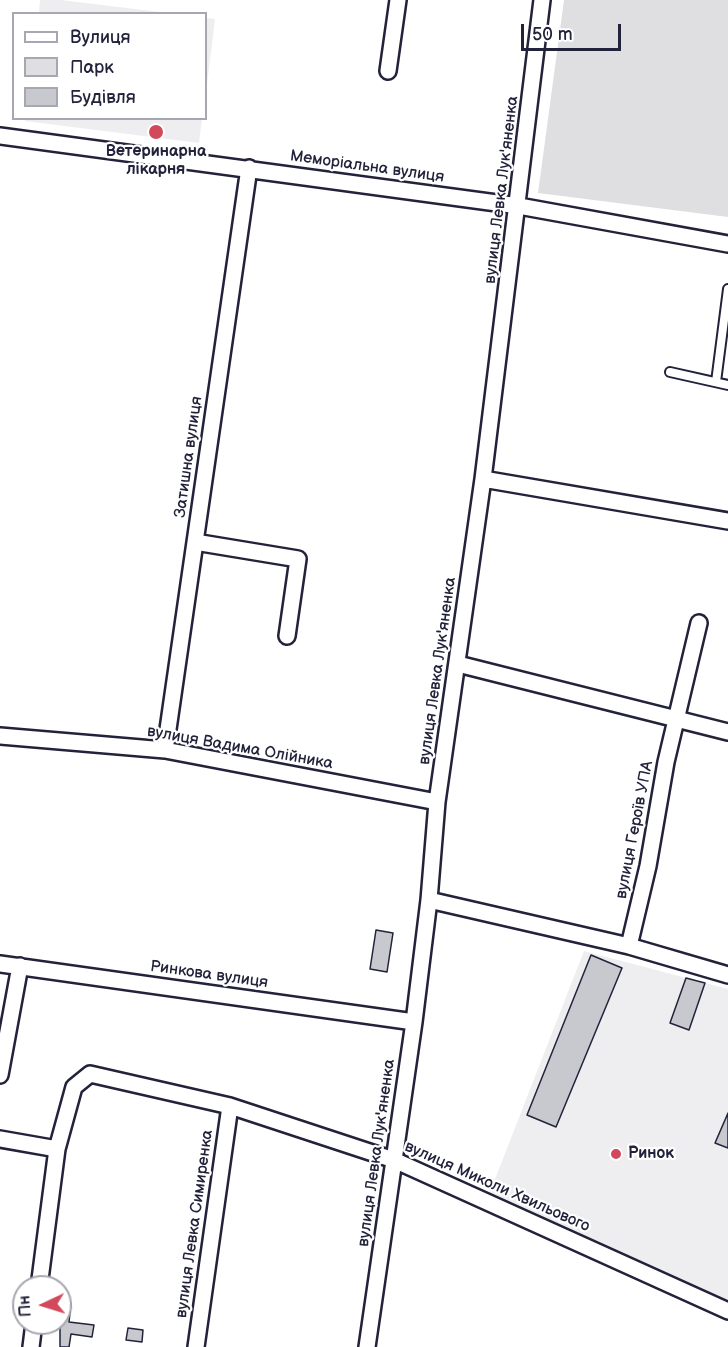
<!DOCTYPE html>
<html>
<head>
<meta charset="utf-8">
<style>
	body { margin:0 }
	#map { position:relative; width:728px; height:1347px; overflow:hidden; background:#fff; font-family:"Balsamiq Sans",sans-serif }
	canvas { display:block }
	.legend { position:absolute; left:12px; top:12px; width:195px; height:108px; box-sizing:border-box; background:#fff; border:2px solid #a7a7b1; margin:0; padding:8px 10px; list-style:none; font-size:18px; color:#22223b }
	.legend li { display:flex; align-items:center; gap:12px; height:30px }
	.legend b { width:30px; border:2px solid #a7a7b1 }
	.north { position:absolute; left:12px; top:1275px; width:60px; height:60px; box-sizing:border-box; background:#fff; border:2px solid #a7a7b1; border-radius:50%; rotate:266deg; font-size:16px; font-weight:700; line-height:24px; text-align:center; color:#22223b }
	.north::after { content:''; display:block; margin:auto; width:21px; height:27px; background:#d1495b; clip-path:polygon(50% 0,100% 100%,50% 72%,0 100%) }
	.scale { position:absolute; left:521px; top:24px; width:100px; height:27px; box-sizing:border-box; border:3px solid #22223b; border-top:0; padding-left:8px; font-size:18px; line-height:21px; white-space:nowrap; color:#22223b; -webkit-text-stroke:4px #fff; paint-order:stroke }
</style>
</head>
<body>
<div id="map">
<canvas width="728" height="1347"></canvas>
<ul class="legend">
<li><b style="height:8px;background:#fff"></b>Вулиця</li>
<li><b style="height:16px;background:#dfdfe2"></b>Парк</li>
<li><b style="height:16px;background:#c8c8cf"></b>Будівля</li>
</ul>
<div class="north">Пн</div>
<div class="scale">50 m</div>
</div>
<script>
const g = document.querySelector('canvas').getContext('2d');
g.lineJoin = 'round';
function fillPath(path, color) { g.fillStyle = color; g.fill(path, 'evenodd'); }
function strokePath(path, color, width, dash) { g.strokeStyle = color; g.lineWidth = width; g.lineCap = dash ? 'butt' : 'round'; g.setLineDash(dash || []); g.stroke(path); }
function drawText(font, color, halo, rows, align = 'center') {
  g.font = font + ' "Balsamiq Sans",sans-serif'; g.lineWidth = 4.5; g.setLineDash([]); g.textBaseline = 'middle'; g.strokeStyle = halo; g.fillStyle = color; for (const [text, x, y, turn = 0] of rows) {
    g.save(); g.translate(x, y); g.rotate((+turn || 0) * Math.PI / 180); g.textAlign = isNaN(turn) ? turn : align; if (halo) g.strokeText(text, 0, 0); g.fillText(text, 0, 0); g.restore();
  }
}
const built = new Path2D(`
	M40,0h21l107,13h-129z
	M206,18l9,1 -9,73z
	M25,119l177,-1v1l-3,24 -174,-22z
	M584,951l144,38v312l-238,-109z`);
const green = new Path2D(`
	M564,0h164v217l-190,-24z`);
const building = new Path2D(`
	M376,930l17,3 -6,39 -17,-3z
	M591,955l31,13 -66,159 -29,-12z
	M686,978l19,5 -16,47 -19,-7z
	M728,1113v35l-13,-5z
	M60,1303l11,1 -2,18 25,3 -2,12 -21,-3 -2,13h-9z
	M128,1328l15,2 -1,12 -16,-2z`);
const service = new Path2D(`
	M670,372l58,13
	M716,382l12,-93`);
const minor = new Path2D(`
	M388,71l10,-71
	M0,136l519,70 209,38
	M483,479l245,42
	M195,542l103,17 -11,77
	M458,664l270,68
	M0,736l165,14 272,52
	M165,750l84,-582
	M429,900l200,46 99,29
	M629,946l19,-80 18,-104 33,-139
	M0,964l414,58
	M0,1075l20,-109
	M0,1139l57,10
	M39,1287l18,-138 17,-62 16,-13 140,32 164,54 334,151
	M31,1347l3,-24
	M196,1347l34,-241
	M367,1347l47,-325 15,-122 8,-98 46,-323 59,-479`);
const markers = [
	[156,132,8,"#d1495b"],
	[616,1154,6,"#d1495b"]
];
const poiNames = [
	["Ветеринарна",156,152],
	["лікарня",156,170],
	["Ринок",628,1154,"left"]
];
const streetNames = [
	["Меморіальна вулиця",367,167,8],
	["вулиця Левка Лук'яненка",502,190,-83],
	["Затишна вулиця",189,457,-82],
	["вулиця Левка Лук'яненка",438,671,-82],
	["вулиця Вадима Олійника",240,748,10],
	["вулиця Героїв УПА",635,830,-79],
	["Ринкова вулиця",209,975,8],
	["вулиця Левка Лук'яненка",377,1153,-82],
	["вулиця Миколи Хвильового",497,1187,24],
	["вулиця Левка Симиренка",195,1224,-82]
];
fillPath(built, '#eeeef1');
fillPath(green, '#dfdfe2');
fillPath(building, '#c8c8cf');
strokePath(building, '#22223b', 1.5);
strokePath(service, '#22223b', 12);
strokePath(minor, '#22223b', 20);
strokePath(service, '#fff', 8);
strokePath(minor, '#fff', 15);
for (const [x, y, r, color] of markers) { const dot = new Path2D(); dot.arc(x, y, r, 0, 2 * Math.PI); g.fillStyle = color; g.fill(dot); strokePath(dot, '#fff', 2); }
drawText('bold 16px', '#22223b', '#fff', poiNames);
drawText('16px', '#22223b', '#fff', streetNames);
</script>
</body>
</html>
